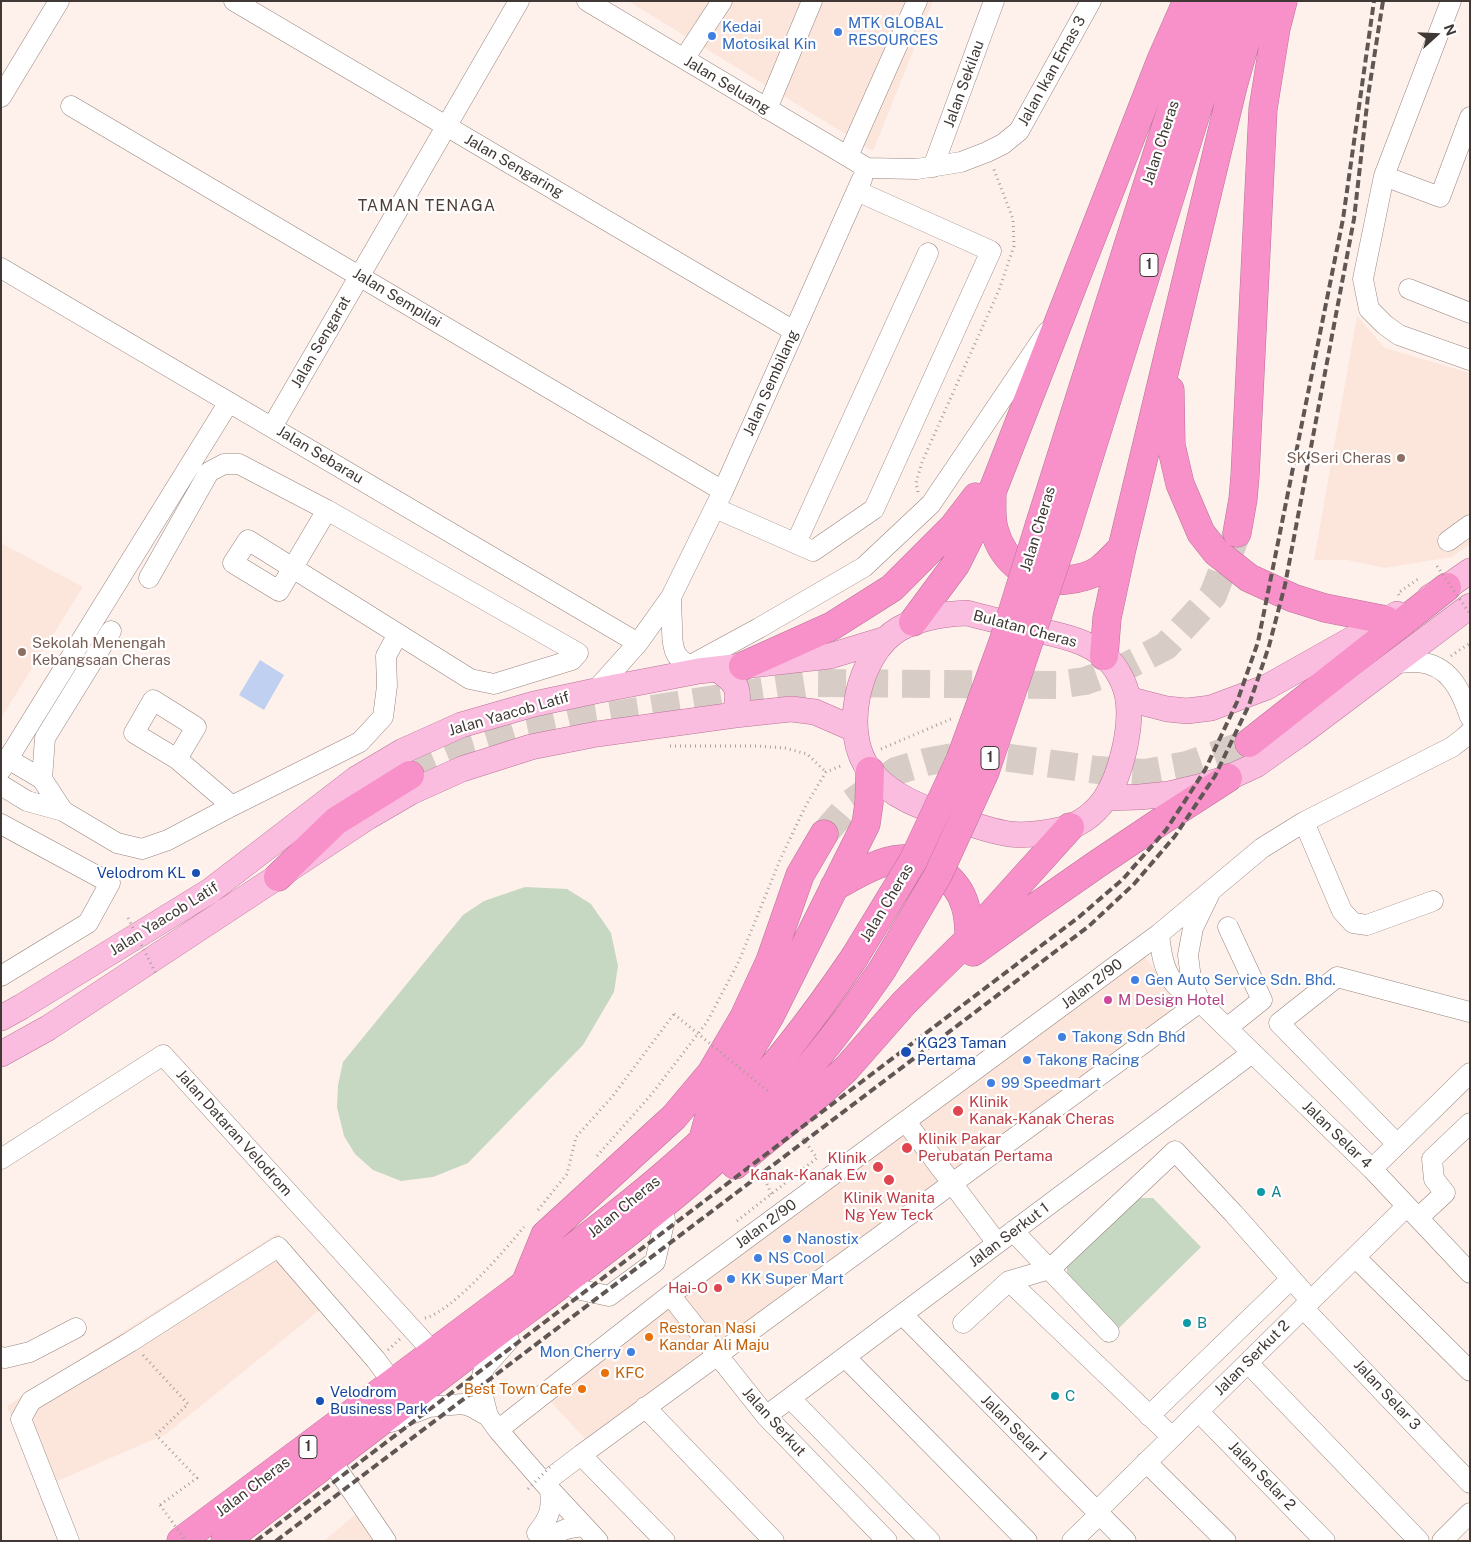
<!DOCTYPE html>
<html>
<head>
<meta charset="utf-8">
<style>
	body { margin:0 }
	#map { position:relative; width:1471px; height:1542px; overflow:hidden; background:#fef1ec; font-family:"Public Sans",sans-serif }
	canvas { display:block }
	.frame { position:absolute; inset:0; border:2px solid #403835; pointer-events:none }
	.north { position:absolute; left:1411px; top:10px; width:50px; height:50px; -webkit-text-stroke:4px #fff; paint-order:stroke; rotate:70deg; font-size:14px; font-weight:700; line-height:20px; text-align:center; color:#403835 }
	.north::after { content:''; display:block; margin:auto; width:18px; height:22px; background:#403835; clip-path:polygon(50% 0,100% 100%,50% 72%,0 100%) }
</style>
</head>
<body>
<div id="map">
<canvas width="1471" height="1542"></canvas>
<div class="frame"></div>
<div class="north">N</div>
</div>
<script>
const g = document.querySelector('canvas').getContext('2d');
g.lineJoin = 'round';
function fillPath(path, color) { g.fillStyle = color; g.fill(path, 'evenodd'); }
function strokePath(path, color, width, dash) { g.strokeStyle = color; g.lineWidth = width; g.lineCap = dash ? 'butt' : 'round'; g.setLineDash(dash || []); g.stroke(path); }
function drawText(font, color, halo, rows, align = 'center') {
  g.font = font + ' "Public Sans",sans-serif'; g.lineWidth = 4.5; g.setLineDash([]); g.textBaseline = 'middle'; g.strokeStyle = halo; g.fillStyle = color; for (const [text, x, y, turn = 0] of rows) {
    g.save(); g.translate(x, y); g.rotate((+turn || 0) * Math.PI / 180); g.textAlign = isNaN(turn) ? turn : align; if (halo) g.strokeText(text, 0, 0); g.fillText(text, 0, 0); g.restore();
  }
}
const built = new Path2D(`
	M628,1h305l-60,150z
	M1357,316l28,32 85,25v171l-18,13 -67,11 -38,-8h-33z
	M1,543l82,44 -82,131z
	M1143,954l41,55 -595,434 -42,-45z
	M278,1233l53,68 -165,133 -127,55 -32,-83z
	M356,1514l21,27h-53z`);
const green = new Path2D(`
	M525,887l42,2 24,15 20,29 7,33 -4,26 -31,53 -115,118 -35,14 -32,4 -28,-11 -18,-16 -11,-18 -7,-29 1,-22 5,-23 120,-147 21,-14z
	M1136,1198h17l48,49 -83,82 -50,-51 -2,-15z`);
const water = new Path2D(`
	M260,660l24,15 -20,35 -25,-15z`);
const highwayTunnel = new Path2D(`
	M410,775l60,-25 56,-17 63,-14 227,-36 241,2 28,-4 40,-14 41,-21 47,-51 24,-62
	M824,834l27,-31 45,-32 30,-9 48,-9 123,17 48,3 42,-8 62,-22`);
const path = new Path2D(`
	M918,492l-2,-9 6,-21 77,-172 15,-44 -1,-27 -20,-52
	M1399,595l-1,-2 20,-14
	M1451,656l19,-13
	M670,746h87l28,2 22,6 19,18
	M881,749l70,-30
	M597,1156l54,-61 56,-73 32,-61 41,-101 26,-55 20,-33 17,-7
	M767,1184l5,12
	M538,1210l29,-36 9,-37 36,-40 62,-83
	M737,1221l80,-63 -15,-21
	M425,1318c28,-7 80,-68 99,-91
	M388,1350l12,-11
	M143,1355l45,49 -32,31 41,43 -37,27`);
const minor = new Path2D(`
	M234,1l560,330
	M587,1l280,167 50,1 44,-7 26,-10 16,-8 16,-13 72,-130
	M1451,1l-67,175 -21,103 6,30 16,16 14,10 71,25
	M684,59l38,-58
	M1,97l58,-96
	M71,106l652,385
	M767,109l45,-108
	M848,156l69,-155
	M933,167l61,-166
	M1384,176l56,21 30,-80
	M1,268l637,375
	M1409,289l61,24
	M272,427l247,-426
	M715,508l98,43 61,-42 117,-258 -134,-60
	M1448,541l22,-16
	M796,543l132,-290
	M149,578l60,-106 15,-8h15l88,46 251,143 -6,7 -78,24 -24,-5 -222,-139 -15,23 46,28 48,-81
	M671,597c0,11 1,21 1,32 0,25 4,31 27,42
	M1393,663c8,0 16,-1 24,-1 32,2 44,28 53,55
	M680,671l79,-43 105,-61 67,-63 116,-172
	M595,691l43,-48 33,-46 52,-106 139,-312
	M8,759l34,20 21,32
	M177,759l19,-32 -43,-27 -19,33 43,26 55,47 128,-64 23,-25 4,-31 -1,-30 12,-22
	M1,770l228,-368
	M42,779l3,-41 66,-107
	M1,785l26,16 36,10 54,32 25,6 26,-9 64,-34
	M1304,822l38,89 11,12 14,2 66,-24
	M1,824l109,59 -22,40 -87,53
	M1159,934c2,17 4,35 15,49 6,8 18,14 26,19l172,167 98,104
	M1200,1002l-9,-23 -3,-24 5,-27 16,-33
	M1227,1028l35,-28 -34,-73
	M906,1122l91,121
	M1397,1144l-118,-121 58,-46 133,35
	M1,1159l162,-104 271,298
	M1372,1169l98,-96
	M1418,1218l27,-25 -11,-14 -2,-20 38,-36
	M1013,1231l96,101
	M1355,1257l115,114
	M1009,1281l163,156
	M576,1289l33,7 46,-34 10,-43
	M670,1295l96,121 121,125
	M1303,1308l167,175
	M902,1314l224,227
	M963,1323l46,-42 41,-12 125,-118 59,63 77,87
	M509,1340l-25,28 -4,17 8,31 10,14 46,53 54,58
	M1,1357l4,1 25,-6 46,-24
	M845,1357l182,184
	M1248,1363l171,178
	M790,1398l140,143
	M645,1407l129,134
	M1198,1411l127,130
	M766,1416l486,-363
	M1149,1416l142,-137
	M391,1422l38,-15 33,-3 10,3 16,9
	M498,1430l172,-135 489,-361 103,-86 42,-26 148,-75 13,-10 5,-5
	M581,1455l619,-453
	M331,1460l55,81
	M1146,1462l80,79
	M544,1483l37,-28 84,86
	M1097,1511l310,-305
	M537,1533c13,-16 15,-24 13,-43
	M69,1541l-48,-122 10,-18 99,-59 148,-95 98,113 17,23
	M547,1541c14,-12 20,-13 37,-15
	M1072,1541l28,-27
	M1442,1541l28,-28`);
const major = new Path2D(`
	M1430,597l17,-10 23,-16
	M967,613c22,6 44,11 66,16 24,6 51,10 70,26 13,10 23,29 25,45 4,28 -7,75 -23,99 -10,14 -24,25 -41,30 -17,4 -37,7 -55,5 -18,-3 -36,-9 -53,-15 -32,-11 -64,-21 -86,-48 -30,-38 -12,-118 29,-142 21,-12 45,-15 68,-16z
	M717,669c22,15 23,20 18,46
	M1128,699l39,10 20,2 24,-3 56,-21 130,-73
	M1106,798l34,-1 29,-3 30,-7 29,-9 28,-13 41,-29 173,-130
	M1,1018l20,-11 189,-116 146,-112 47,-28 58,-26 73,-21 61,-13 104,-20 131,-15 56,-17
	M1,1054l47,-26 320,-211 43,-25 51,-23 69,-22 66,-13 138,-19 56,-6 24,3 39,17`);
const highway = new Path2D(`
	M1170,390l1,55 9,39 21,49 15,19 33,26 44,20 32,10 61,12
	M992,495c0,11 -1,23 2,34 9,34 38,55 72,51 11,-1 24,-4 33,-10 8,-6 16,-15 23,-22
	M1040,523l127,-400 42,-122
	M1066,531l133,-427 39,-103
	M1237,533l6,-34 2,-23 18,-367 13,-81 7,-27
	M913,622l43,-58 36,-72 169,-432 26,-59
	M1104,656l3,-38 15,-70 111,-462 24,-85
	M743,666l89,-40 60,-38 61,-61 23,-30
	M1249,743l198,-156
	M278,877l58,-56 74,-46
	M834,887c20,-11 43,-26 67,-28 27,-3 57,21 64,46 4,12 4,23 4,34
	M973,952c83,-61 168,-119 255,-174
	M703,1139l10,-37 37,-52 20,-34 96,-192 3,-21 1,-32
	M735,1165l62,-51 49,-45 58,-66 65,-64 101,-112
	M525,1284l20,-49 129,-118 37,-44 33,-56 26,-56 30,-86 24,-41
	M181,1541c111,-83 222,-165 332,-248 73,-55 151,-112 215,-177 48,-48 88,-102 126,-158
	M225,1541c93,-71 186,-143 279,-214 100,-75 203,-150 289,-242 33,-36 61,-75 89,-115`);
const rail = new Path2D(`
	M256,1541l823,-624 44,-38 43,-49 39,-60 32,-68 21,-60 85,-423 31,-218
	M276,1541l813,-615 45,-42 41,-48 40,-60 34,-71 20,-59 16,-61 69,-366 14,-123 15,-95`);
const pathBridge = new Path2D(`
	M1437,566l33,48
	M128,918l28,56
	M674,1014l95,78
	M528,1489l25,-25
	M160,1505l26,36`);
const highwayBridge = new Path2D(`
	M854,958l59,-97 47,-101 43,-118 37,-119
	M882,970l56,-95 47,-103 81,-241`);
const markers = [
	[838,32,5,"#3f7fe0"],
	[712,36,5,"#3f7fe0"],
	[1401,458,5,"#8d6e63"],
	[22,652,5,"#8d6e63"],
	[196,873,5,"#1a4fb4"],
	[1135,980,5,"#3f7fe0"],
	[1108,1000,5,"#d1479c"],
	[1062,1037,5,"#3f7fe0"],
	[906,1052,6,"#1a4fb4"],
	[1027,1060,5,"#3f7fe0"],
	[991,1083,5,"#3f7fe0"],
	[958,1111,6,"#e0444e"],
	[907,1148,6,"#e0444e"],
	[878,1167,6,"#e0444e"],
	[889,1180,6,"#e0444e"],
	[1261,1192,5,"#0f9aa8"],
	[787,1239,5,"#3f7fe0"],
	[758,1258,5,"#3f7fe0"],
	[731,1279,5,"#3f7fe0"],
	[718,1288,5,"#e0444e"],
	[1187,1323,5,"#0f9aa8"],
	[649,1337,5,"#e8710a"],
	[631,1352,5,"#3f7fe0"],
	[605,1373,5,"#e8710a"],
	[582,1389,5,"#e8710a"],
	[1055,1396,5,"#0f9aa8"],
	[320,1401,5,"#1a4fb4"]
];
const shields = [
	[1149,265,18],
	[990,758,18],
	[308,1447,18]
];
const shieldNames = [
	["1",1149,265],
	["1",990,758],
	["1",308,1447]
];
const shopNames = [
	["MTK GLOBAL",848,23],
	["RESOURCES",848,40],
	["Kedai",722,27],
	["Motosikal Kin",722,44],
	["Gen Auto Service Sdn. Bhd.",1145,980],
	["Takong Sdn Bhd",1072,1037],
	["Takong Racing",1037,1060],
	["99 Speedmart",1001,1083],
	["Nanostix",797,1239],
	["NS Cool",768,1258],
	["KK Super Mart",741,1279],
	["Mon Cherry",621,1352,"right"]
];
const streetNames = [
	["Jalan Ikan Emas 3",1052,71,-61],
	["Jalan Sekilau",964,84,-70],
	["Jalan Seluang",727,85,31],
	["Jalan Cheras",1161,143,-72],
	["Jalan Sengaring",514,166,30],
	["Jalan Sempilai",397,298,31],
	["Jalan Sengarat",321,342,-60],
	["Jalan Sembilang",771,383,-66],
	["Jalan Sebarau",320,455,31],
	["Jalan Cheras",1038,529,-73],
	["Bulatan Cheras",1025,629,15],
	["Jalan Yaacob Latif",509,714,-16],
	["Jalan Cheras",887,903,-59],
	["Jalan Yaacob Latif",164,919,-32],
	["Jalan 2/90",1092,984,-37],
	["Jalan Dataran Velodrom",234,1133,48],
	["Jalan Selar 4",1337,1135,44],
	["Jalan Cheras",624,1207,-39],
	["Jalan 2/90",766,1224,-36],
	["Jalan Serkut 1",1009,1235,-37],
	["Jalan Serkut 2",1252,1358,-45],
	["Jalan Selar 3",1387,1395,47],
	["Jalan Serkut",774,1422,48],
	["Jalan Selar 1",1014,1428,45],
	["Jalan Selar 2",1262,1476,46],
	["Jalan Cheras",253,1487,-37]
];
const educationNames = [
	["SK Seri Cheras",1391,458],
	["Sekolah Menengah",32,643,"left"],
	["Kebangsaan Cheras",32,660,"left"]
];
const transitNames = [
	["Velodrom KL",186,873,"right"],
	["KG23 Taman",917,1043],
	["Pertama",917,1060],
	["Velodrom",330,1392],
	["Business Park",330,1409]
];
const hotelNames = [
	["M Design Hotel",1118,1000]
];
const healthNames = [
	["Klinik",969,1102],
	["Kanak-Kanak Cheras",969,1119],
	["Klinik Pakar",918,1139],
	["Perubatan Pertama",918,1156],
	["Klinik",867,1158,"right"],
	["Kanak-Kanak Ew",867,1175,"right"],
	["Klinik Wanita",889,1198,"center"],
	["Ng Yew Teck",889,1215,"center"],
	["Hai-O",708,1288,"right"]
];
const cultureNames = [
	["A",1271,1192],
	["B",1197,1323],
	["C",1065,1396]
];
const foodNames = [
	["Restoran Nasi",659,1328],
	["Kandar Ali Maju",659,1345],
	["KFC",615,1373],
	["Best Town Cafe",572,1389,"right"]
];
const neighbourhoodNames = [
	["TAMAN TENAGA",427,206]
];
fillPath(built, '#fce5db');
fillPath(green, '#c6d8c2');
fillPath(water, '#c0d0f0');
strokePath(highwayTunnel, '#d8ccc7', 28, [28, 14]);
strokePath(minor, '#96847c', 21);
strokePath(major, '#b87295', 26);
strokePath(highway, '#b87295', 29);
strokePath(path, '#a99e9a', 3, [1, 4]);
strokePath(minor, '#fff', 20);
strokePath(major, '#fbbddf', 25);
strokePath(highway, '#f891c9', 28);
strokePath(rail, '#605754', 4, [8, 4]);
strokePath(highwayBridge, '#b87295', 29, []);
strokePath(pathBridge, '#a99e9a', 3, [1, 4]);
strokePath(highwayBridge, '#f891c9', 28);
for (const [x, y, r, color] of markers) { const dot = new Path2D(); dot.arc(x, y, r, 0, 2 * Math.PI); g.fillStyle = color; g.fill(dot); strokePath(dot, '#fff', 2); }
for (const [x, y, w] of shields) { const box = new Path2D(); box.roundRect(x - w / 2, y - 11.5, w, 23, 4); g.fillStyle = '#fff'; g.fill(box); strokePath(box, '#403835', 1); }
drawText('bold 14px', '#403835', null, shieldNames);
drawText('15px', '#366cbe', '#fff', shopNames, 'left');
drawText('15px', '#403835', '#fff', streetNames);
drawText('15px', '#785e54', '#fff', educationNames, 'right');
drawText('15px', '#164399', '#fff', transitNames, 'left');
drawText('15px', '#b23c85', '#fff', hotelNames, 'left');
drawText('15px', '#be3a42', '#fff', healthNames, 'left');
drawText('15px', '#0d838f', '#fff', cultureNames, 'left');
drawText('15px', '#c56008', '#fff', foodNames, 'left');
g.letterSpacing = '1px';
drawText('16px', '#4e3d36', '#fff', neighbourhoodNames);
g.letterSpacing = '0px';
</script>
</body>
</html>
